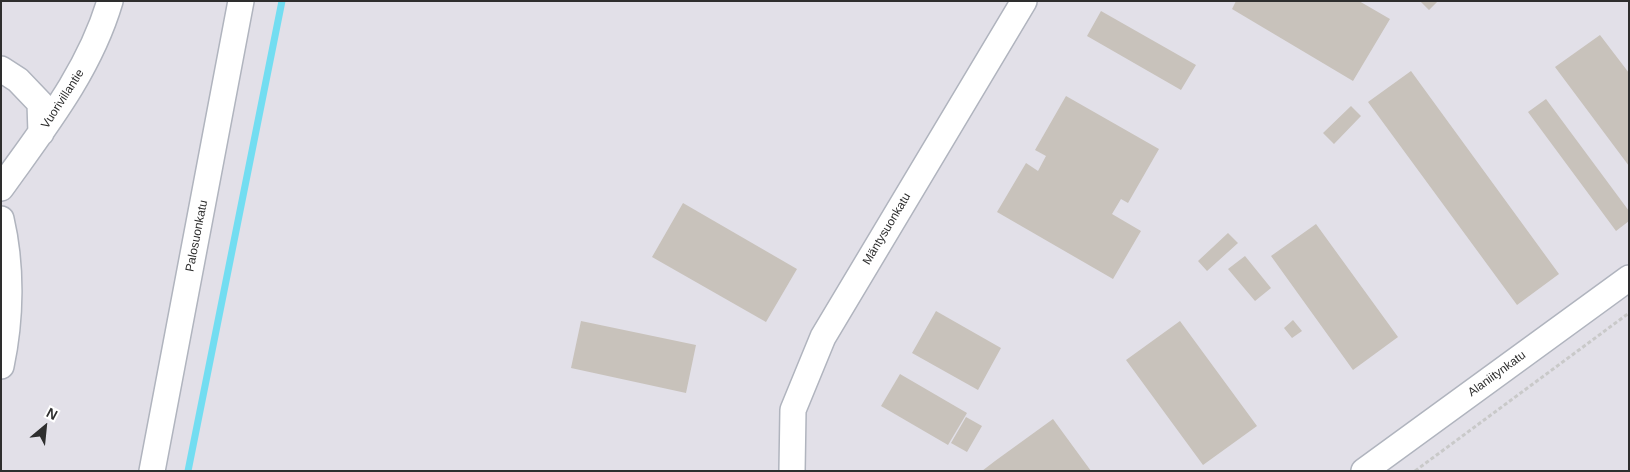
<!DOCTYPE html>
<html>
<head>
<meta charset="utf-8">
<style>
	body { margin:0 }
	#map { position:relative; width:1630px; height:472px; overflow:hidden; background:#efe7e0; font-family:Arial,sans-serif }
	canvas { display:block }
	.frame { position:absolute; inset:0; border:2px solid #2e2e2e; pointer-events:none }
	.north { position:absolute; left:20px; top:402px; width:50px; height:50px; -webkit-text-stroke:4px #fff; paint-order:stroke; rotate:28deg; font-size:14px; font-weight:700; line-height:20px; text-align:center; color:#2e2e2e }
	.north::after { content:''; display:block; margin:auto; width:18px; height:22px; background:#2e2e2e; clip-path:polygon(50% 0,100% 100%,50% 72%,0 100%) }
</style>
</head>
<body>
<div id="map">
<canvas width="1630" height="472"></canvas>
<div class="frame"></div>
<div class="north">N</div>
</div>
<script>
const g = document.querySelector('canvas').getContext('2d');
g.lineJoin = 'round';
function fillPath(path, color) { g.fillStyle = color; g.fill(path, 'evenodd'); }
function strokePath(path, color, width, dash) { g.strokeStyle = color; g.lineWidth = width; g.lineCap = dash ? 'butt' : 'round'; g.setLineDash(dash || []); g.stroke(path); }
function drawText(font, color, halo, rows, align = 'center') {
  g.font = font + ' Arial,sans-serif'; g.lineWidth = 4; g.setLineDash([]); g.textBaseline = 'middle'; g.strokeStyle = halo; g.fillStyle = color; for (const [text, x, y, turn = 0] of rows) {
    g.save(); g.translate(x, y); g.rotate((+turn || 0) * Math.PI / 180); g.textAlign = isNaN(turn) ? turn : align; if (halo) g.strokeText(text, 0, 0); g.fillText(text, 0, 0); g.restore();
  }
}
const industrial = new Path2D(`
	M1,1h1628v470h-1628z`);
const stream = new Path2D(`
	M188,471l94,-470`);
const building = new Path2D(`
	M1236,1h123l31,18 -37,62 -121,-72z
	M1420,1h18l-9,9z
	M1101,11l95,54 -15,25 -94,-54z
	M1600,35l29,38v93l-74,-99z
	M1411,71l148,203 -42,31 -149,-203z
	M1066,96l93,53 -31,54 -7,-4 -9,15 29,17 -28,48 -116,-67 29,-49 12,8 8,-15 -11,-6z
	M1546,99l83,112v10l-13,10 -88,-119z
	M1351,106l10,10 -27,28 -11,-11z
	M683,203l114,66 -31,53 -114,-65z
	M1316,224l82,113 -45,33 -82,-114z
	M1228,233l10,10 -31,28 -9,-10z
	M1245,256l26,32 -16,13 -27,-32z
	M936,311l65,37 -23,42 -66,-37z
	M1293,320l9,11 -10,7 -8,-10z
	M581,321l115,24 -10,48 -115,-25z
	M1180,321l77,105 -54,39 -77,-105z
	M900,374l67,39 -19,32 -67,-39z
	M966,417l16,9 -15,26 -16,-9z
	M1053,419l38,52h-109l13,-10z`);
const path = new Path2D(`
	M1415,471l214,-158`);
const minor = new Path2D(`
	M1,69l17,11 22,23 1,30
	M1,188c42,-59 88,-116 109,-187
	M1,219c11,47 10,100 0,147
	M152,471l89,-470
	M792,471l1,-61 30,-73 201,-336
	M1364,471l265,-193`);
const streetNames = [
	["Vuorivillantie",63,99,-57],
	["Mäntysuonkatu",887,229,-59],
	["Palosuonkatu",197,236,-79],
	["Alaniitynkatu",1497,374,-36]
];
fillPath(industrial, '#e2e0e8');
strokePath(stream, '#73ddf1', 7);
fillPath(building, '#c8c2bb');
strokePath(minor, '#b0b4be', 28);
strokePath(path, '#c9c9c9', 3, [4, 2.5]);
strokePath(minor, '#fff', 25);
drawText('12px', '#2e2e2e', '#fff', streetNames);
</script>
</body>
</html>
